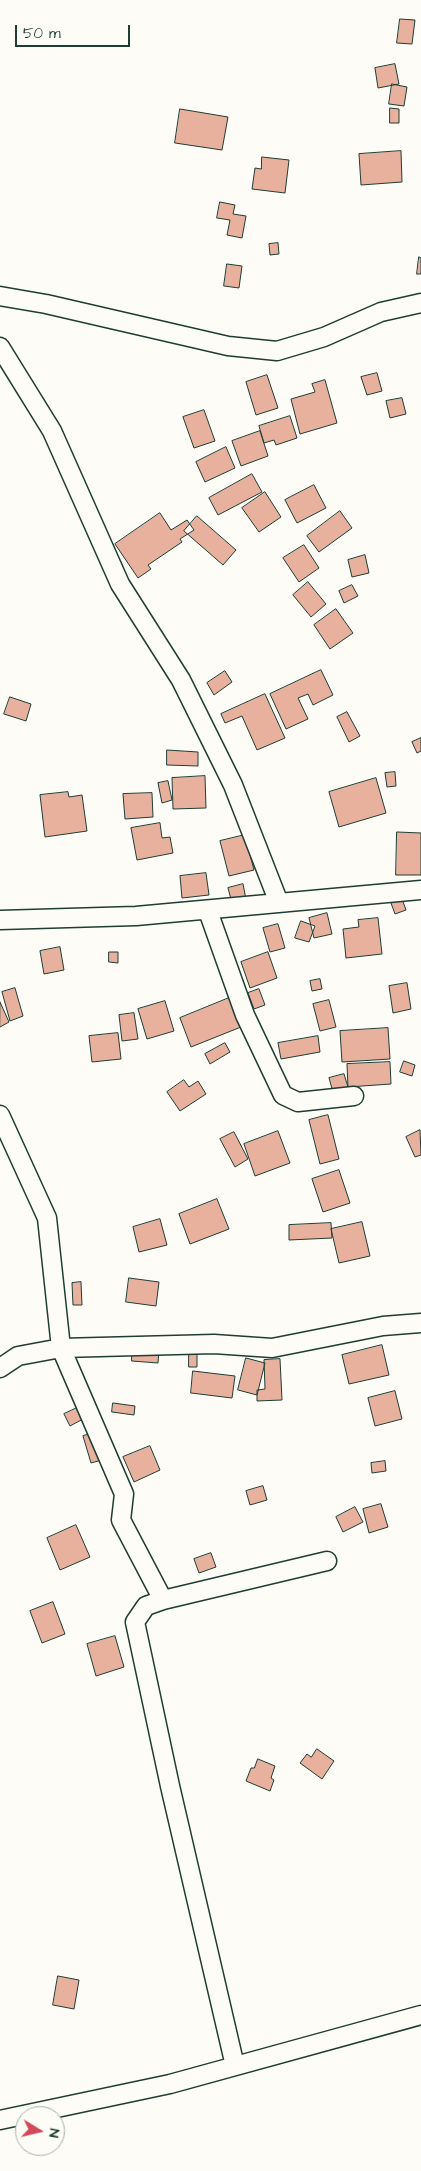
<!DOCTYPE html>
<html>
<head>
<meta charset="utf-8">
<style>
	body { margin:0 }
	#map { position:relative; width:421px; height:2171px; overflow:hidden; background:#fdfcf7; font-family:"Architects Daughter",sans-serif }
	canvas { display:block }
	.north { position:absolute; left:15px; top:2106px; width:50px; height:50px; box-sizing:border-box; background:#fdfcf7; border:1px solid #a4b0a9; border-radius:50%; rotate:99deg; font-size:14px; font-weight:700; line-height:20px; text-align:center; color:#1f3d34 }
	.north::after { content:''; display:block; margin:auto; width:18px; height:22px; background:#d1495b; clip-path:polygon(50% 0,100% 100%,50% 72%,0 100%) }
	.scale { position:absolute; left:15px; top:25px; width:115px; height:22px; box-sizing:border-box; border:2px solid #1f3d34; border-top:0; padding-left:6px; font-size:15px; line-height:18px; white-space:nowrap; color:#1f3d34; -webkit-text-stroke:4px #fdfcf7; paint-order:stroke }
</style>
</head>
<body>
<div id="map">
<canvas width="421" height="2171"></canvas>
<div class="north">N</div>
<div class="scale">50 m</div>
</div>
<script>
const g = document.querySelector('canvas').getContext('2d');
g.lineJoin = 'round';
function fillPath(path, color) { g.fillStyle = color; g.fill(path, 'evenodd'); }
function strokePath(path, color, width, dash) { g.strokeStyle = color; g.lineWidth = width; g.lineCap = dash ? 'butt' : 'round'; g.setLineDash(dash || []); g.stroke(path); }
const building = new Path2D(`
	M400,19l15,1 -3,24 -15,-1z
	M395,64l4,20 -21,4 -3,-20z
	M392,84l15,3 -3,19 -15,-2z
	M390,108l9,1v14h-9z
	M180,109l48,8 -6,33 -47,-7z
	M401,151l1,31 -41,3 -2,-31z
	M262,157l27,3 -4,33 -33,-4 3,-21 6,1z
	M220,202l15,3 -2,9 13,2 -4,22 -15,-3 3,-15 -13,-2z
	M278,243l1,11 -9,1 -1,-11z
	M419,257l2,1v16h-4z
	M227,264l15,2 -3,22 -15,-2z
	M377,373l5,18 -15,4 -6,-18z
	M267,375l11,33 -22,7 -10,-33z
	M325,380l12,43 -37,11 -9,-35 24,-7 -3,-8z
	M402,398l4,16 -16,4 -4,-17z
	M204,410l11,31 -21,7 -11,-31z
	M290,416l7,22 -21,7 -2,-5 -10,3 -5,-17z
	M260,431l8,25 -27,10 -9,-25z
	M226,447l9,21 -30,14 -9,-20z
	M252,474l10,18 -44,23 -9,-17z
	M314,485l12,23 -29,15 -12,-23z
	M265,492l16,25 -22,15 -17,-24z
	M340,511l12,17 -33,24 -12,-16z
	M160,513l11,17 16,-10 7,10 -14,9 2,3 -34,23 3,4 -13,9 -23,-34z
	M197,516l39,34 -13,15 -39,-34z
	M304,545l15,23 -20,14 -16,-24z
	M365,555l4,18 -17,4 -4,-17z
	M308,582l18,22 -15,13 -18,-22z
	M352,585l6,11 -14,7 -5,-12z
	M336,609l17,24 -23,16 -16,-24z
	M321,670l12,25 -20,10 -5,-11 -10,4 10,21 -22,10 -16,-35z
	M225,671l7,11 -18,13 -7,-12z
	M265,694l20,44 -28,12 -15,-34 -17,7 -4,-9z
	M10,697l21,7 -5,17 -22,-7z
	M347,712l13,24 -11,6 -12,-25z
	M421,738v13l-4,2 -5,-11z
	M167,750l31,2v14l-31,-1z
	M395,772l1,14 -9,1 -2,-14z
	M205,776l1,32 -33,1 -1,-31z
	M376,778l10,35 -47,14 -10,-35z
	M168,781l4,19 -10,3 -4,-20z
	M68,792l1,5 13,-2 5,36 -42,6 -5,-42z
	M152,793l1,24 -28,2 -2,-25z
	M160,823l2,15 8,-1 3,16 -36,7 -6,-32z
	M397,832l24,1v42h-25z
	M245,835l9,35 -25,6 -9,-35z
	M206,873l3,22 -27,3 -2,-22z
	M243,884l3,15 -14,4 -4,-15z
	M402,899l4,11 -11,4 -4,-11z
	M327,913l5,21 -18,4 -5,-20z
	M378,918l4,36 -36,4 -3,-29 16,-2 -1,-7z
	M301,921l14,5 -6,16 -14,-4z
	M278,924l7,24 -15,4 -7,-24z
	M60,947l4,23 -20,4 -4,-23z
	M109,952h9v11l-9,-1z
	M268,952l9,26 -27,10 -9,-26z
	M320,979l2,10 -10,2 -2,-10z
	M407,983l4,26 -18,4 -4,-27z
	M15,988l8,28 -13,5 -8,-29z
	M259,989l6,16 -11,4 -6,-16z
	M229,998l12,29 -50,20 -11,-29z
	M329,1000l7,27 -16,4 -7,-27z
	M165,1001l9,30 -27,8 -9,-30z
	M0,1002l9,20 -9,5z
	M134,1013l4,26 -16,2 -3,-26z
	M388,1028l2,31 -48,3 -2,-31z
	M118,1033l3,26 -29,3 -3,-26z
	M318,1036l2,16 -39,7 -3,-16z
	M225,1043l5,9 -20,12 -5,-10z
	M404,1061l11,4 -3,11 -12,-4z
	M390,1062l1,22 -43,3 -1,-23z
	M344,1074l4,13 -15,5 -4,-14z
	M184,1080l5,7 9,-6 8,13 -26,17 -13,-19z
	M328,1115l11,44 -19,5 -11,-44z
	M420,1130l1,25 -6,2 -9,-20z
	M278,1131l12,32 -35,13 -11,-32z
	M234,1132l14,27 -13,8 -15,-28z
	M339,1170l11,33 -27,9 -11,-33z
	M217,1199l12,30 -39,15 -11,-30z
	M160,1219l7,26 -28,7 -6,-25z
	M362,1222l8,34 -31,7 -8,-34z
	M331,1223l1,15 -43,2v-15z
	M129,1278l30,4 -3,24 -30,-4z
	M81,1282l1,23h-9l-1,-22z
	M382,1345l7,30 -40,9 -7,-29z
	M132,1349l27,1 -1,13 -26,-2z
	M189,1354h8v13h-8z
	M246,1358l19,5 -8,32 -19,-5z
	M280,1359l2,41 -25,1v-11l8,-1 -1,-29z
	M193,1371l42,5 -3,22 -41,-5z
	M395,1391l7,28 -27,7 -7,-28z
	M113,1403l22,3 -1,9 -22,-3z
	M77,1408l6,11 -13,7 -6,-12z
	M102,1431l7,27 -18,5 -8,-27z
	M150,1446l10,24 -26,12 -11,-25z
	M385,1461l1,10 -14,2 -1,-10z
	M263,1486l4,14 -17,5 -4,-14z
	M381,1504l7,23 -19,6 -6,-24z
	M355,1507l8,15 -20,10 -7,-15z
	M76,1525l14,32 -30,13 -13,-32z
	M211,1553l5,14 -17,6 -5,-14z
	M53,1602l12,32 -23,9 -12,-32z
	M115,1636l9,31 -28,9 -9,-32z
	M317,1749l17,12 -12,18 -22,-16 7,-9 4,3z
	M258,1759l17,7 -4,12 3,2 -4,11 -24,-10 5,-13h3z
	M58,1976l21,4 -5,29 -21,-4z`);
const minor = new Path2D(`
	M0,296l46,8 182,42 49,5 47,-14 57,-25 40,-9
	M0,347l52,84 68,153 61,96 52,105 46,118
	M208,911l37,104 38,80 15,7 56,-6
	M0,920l136,-4 285,-26
	M0,1115l47,103 14,130 63,146 -3,26 42,80 164,-39
	M0,1368l18,-12 43,-8 153,-4 58,4 111,-22 38,-3
	M163,1600l-17,6 -11,16 35,164 65,280
	M0,2120l170,-36 251,-69`);
fillPath(building, '#e8b19e');
strokePath(building, '#1f3d34', 1);
strokePath(minor, '#1f3d34', 21);
strokePath(minor, '#fdfcf7', 18);
</script>
</body>
</html>
